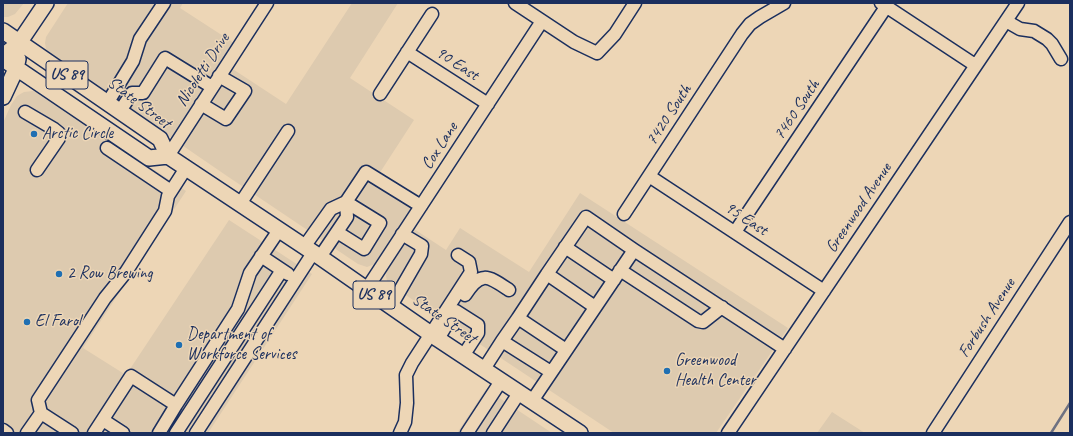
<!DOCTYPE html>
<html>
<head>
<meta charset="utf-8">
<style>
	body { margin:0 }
	#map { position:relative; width:1073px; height:436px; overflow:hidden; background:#edd6b6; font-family:Caveat,sans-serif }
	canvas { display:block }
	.frame { position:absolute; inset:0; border:4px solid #1b2f5e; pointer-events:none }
</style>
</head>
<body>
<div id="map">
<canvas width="1073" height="436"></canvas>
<div class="frame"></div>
</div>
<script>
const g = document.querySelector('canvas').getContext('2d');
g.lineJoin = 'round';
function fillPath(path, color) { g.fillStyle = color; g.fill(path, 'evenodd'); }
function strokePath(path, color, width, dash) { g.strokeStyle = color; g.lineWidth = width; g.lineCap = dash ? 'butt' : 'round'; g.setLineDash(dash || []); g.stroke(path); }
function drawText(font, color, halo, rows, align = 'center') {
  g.font = font + ' Caveat,sans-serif'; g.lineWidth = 3; g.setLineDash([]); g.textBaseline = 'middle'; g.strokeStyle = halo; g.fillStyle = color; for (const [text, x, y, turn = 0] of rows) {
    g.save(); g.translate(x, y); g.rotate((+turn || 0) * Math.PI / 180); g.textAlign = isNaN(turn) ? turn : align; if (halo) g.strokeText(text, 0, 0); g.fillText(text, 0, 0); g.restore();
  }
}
const built = new Path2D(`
	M3,3h21l-9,11 -7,3h-5z
	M68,3h115l-3,5 54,35 -12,19 64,42 66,-101h46l-48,75 64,42 -35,54 38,25 -42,65 -8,3 -9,-3 -131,-88 -175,-120 -6,-7 -1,-6 1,-6z
	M33,91l6,2 147,98 -103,157 43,27 103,-155 83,54 -104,159h-205v-310l8,-18 6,-9 7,-4z
	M580,193l208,135 -72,105h-102l-225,-149 -2,-3 -1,-5 1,-6 27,-41 32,21 14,-22 69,44z
	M486,389l66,44h-95z
	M832,412l33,21h-48z`);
const stream = new Path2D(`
	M1051,433l19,-30`);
const minor = new Path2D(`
	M515,3l59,39 23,11 18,-19 20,-31
	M881,3l94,62
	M1006,21l14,8 14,2 13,8 5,5 9,15
	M407,52l81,52
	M380,94l52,-80
	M108,102l25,-41 7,-22 24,-36
	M201,104l25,15 19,-28 -26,-15
	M120,111l12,-18h11l22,-35 47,29
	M25,112l29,17 5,4v5l-22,32
	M107,148l64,43
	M168,156l99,-153
	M649,176l175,115
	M240,204l48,-73
	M624,214l118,-180 8,-10 10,-7 24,-14
	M337,232l27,17 16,-26 -34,-21
	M735,232l151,-225
	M304,247l27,-38 15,-7 20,-30 55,34
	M565,247l49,33
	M261,256l27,18
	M320,257l27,-40 -1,-15
	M620,270l78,51 5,1 19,-15
	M366,290l176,-269
	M465,295c16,-25 23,-19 44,-5
	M391,306l30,-52 1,-8 -20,-12
	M595,307l-48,-33 39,-57 48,33 151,99
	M456,311l22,14v8l-15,23
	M518,318l29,-44
	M438,339l15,-25
	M502,341l16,-23 48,32
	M484,369l18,-28 49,31
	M532,401l102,-151
	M41,413l31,20
	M103,420l20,13
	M3,430l4,3
	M27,433l14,-20 -3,-13 67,-102 21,-26 39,-61 3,-15 18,-28
	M94,433l37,-57 45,29 62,-96 12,-36 29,-43
	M159,433l17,-28
	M176,433l106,-163
	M196,433l117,-180
	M400,433l5,-11 2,-19 -1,-28 6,-12 59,-91 -2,-10 -11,-7
	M467,433l34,-52
	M493,433l26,-40
	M728,433l290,-430
	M933,433l137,-211`);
const major = new Path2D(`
	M3,31l157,108 8,17 152,101 118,82 142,94
	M3,56l16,-13 27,-40
	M3,59l146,99 19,-2
	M3,97l13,-28 2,-10`);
const markers = [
	[34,134,4,"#1f6fb2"],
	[59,274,4,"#1f6fb2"],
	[27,322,4,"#1f6fb2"],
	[179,345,4,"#1f6fb2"],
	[667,371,4,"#1f6fb2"]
];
const shields = [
	[67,75,42],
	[374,295,42]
];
const shieldNames = [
	["US 89",67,75],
	["US 89",374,295]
];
const streetNames = [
	["90 East",457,64,33],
	["Nicoletti Drive",203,70,-57],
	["State Street",139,103,37],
	["7460 South",797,110,-56],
	["7420 South",669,115,-57],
	["Cox Lane",440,146,-57],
	["Greenwood Avenue",859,208,-56],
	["95 East",746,219,33],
	["Forbush Avenue",987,318,-57],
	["State Street",444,319,35]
];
const poiNames = [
	["Arctic Circle",42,134],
	["2 Row Brewing",67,274],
	["El Farol",35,322],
	["Department of",187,335],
	["Workforce Services",187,355],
	["Greenwood",675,361],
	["Health Center",675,381]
];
fillPath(built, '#ddcaaf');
strokePath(stream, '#6e7181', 2.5);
strokePath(minor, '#1b2f5e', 15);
strokePath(major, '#1b2f5e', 18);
strokePath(minor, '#edd6b6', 12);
strokePath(major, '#edd6b6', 15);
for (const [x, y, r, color] of markers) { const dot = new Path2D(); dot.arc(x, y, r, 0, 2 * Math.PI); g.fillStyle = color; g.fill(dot); strokePath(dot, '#edd6b6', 1.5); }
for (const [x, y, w] of shields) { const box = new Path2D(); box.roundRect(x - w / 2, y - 14, w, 28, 3); g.fillStyle = '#edd6b6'; g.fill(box); strokePath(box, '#1b2f5e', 1); }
drawText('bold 16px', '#1b2f5e', null, shieldNames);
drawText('17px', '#1b2f5e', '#edd6b6', streetNames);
drawText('17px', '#1b2f5e', '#edd6b6', poiNames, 'left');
</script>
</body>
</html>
